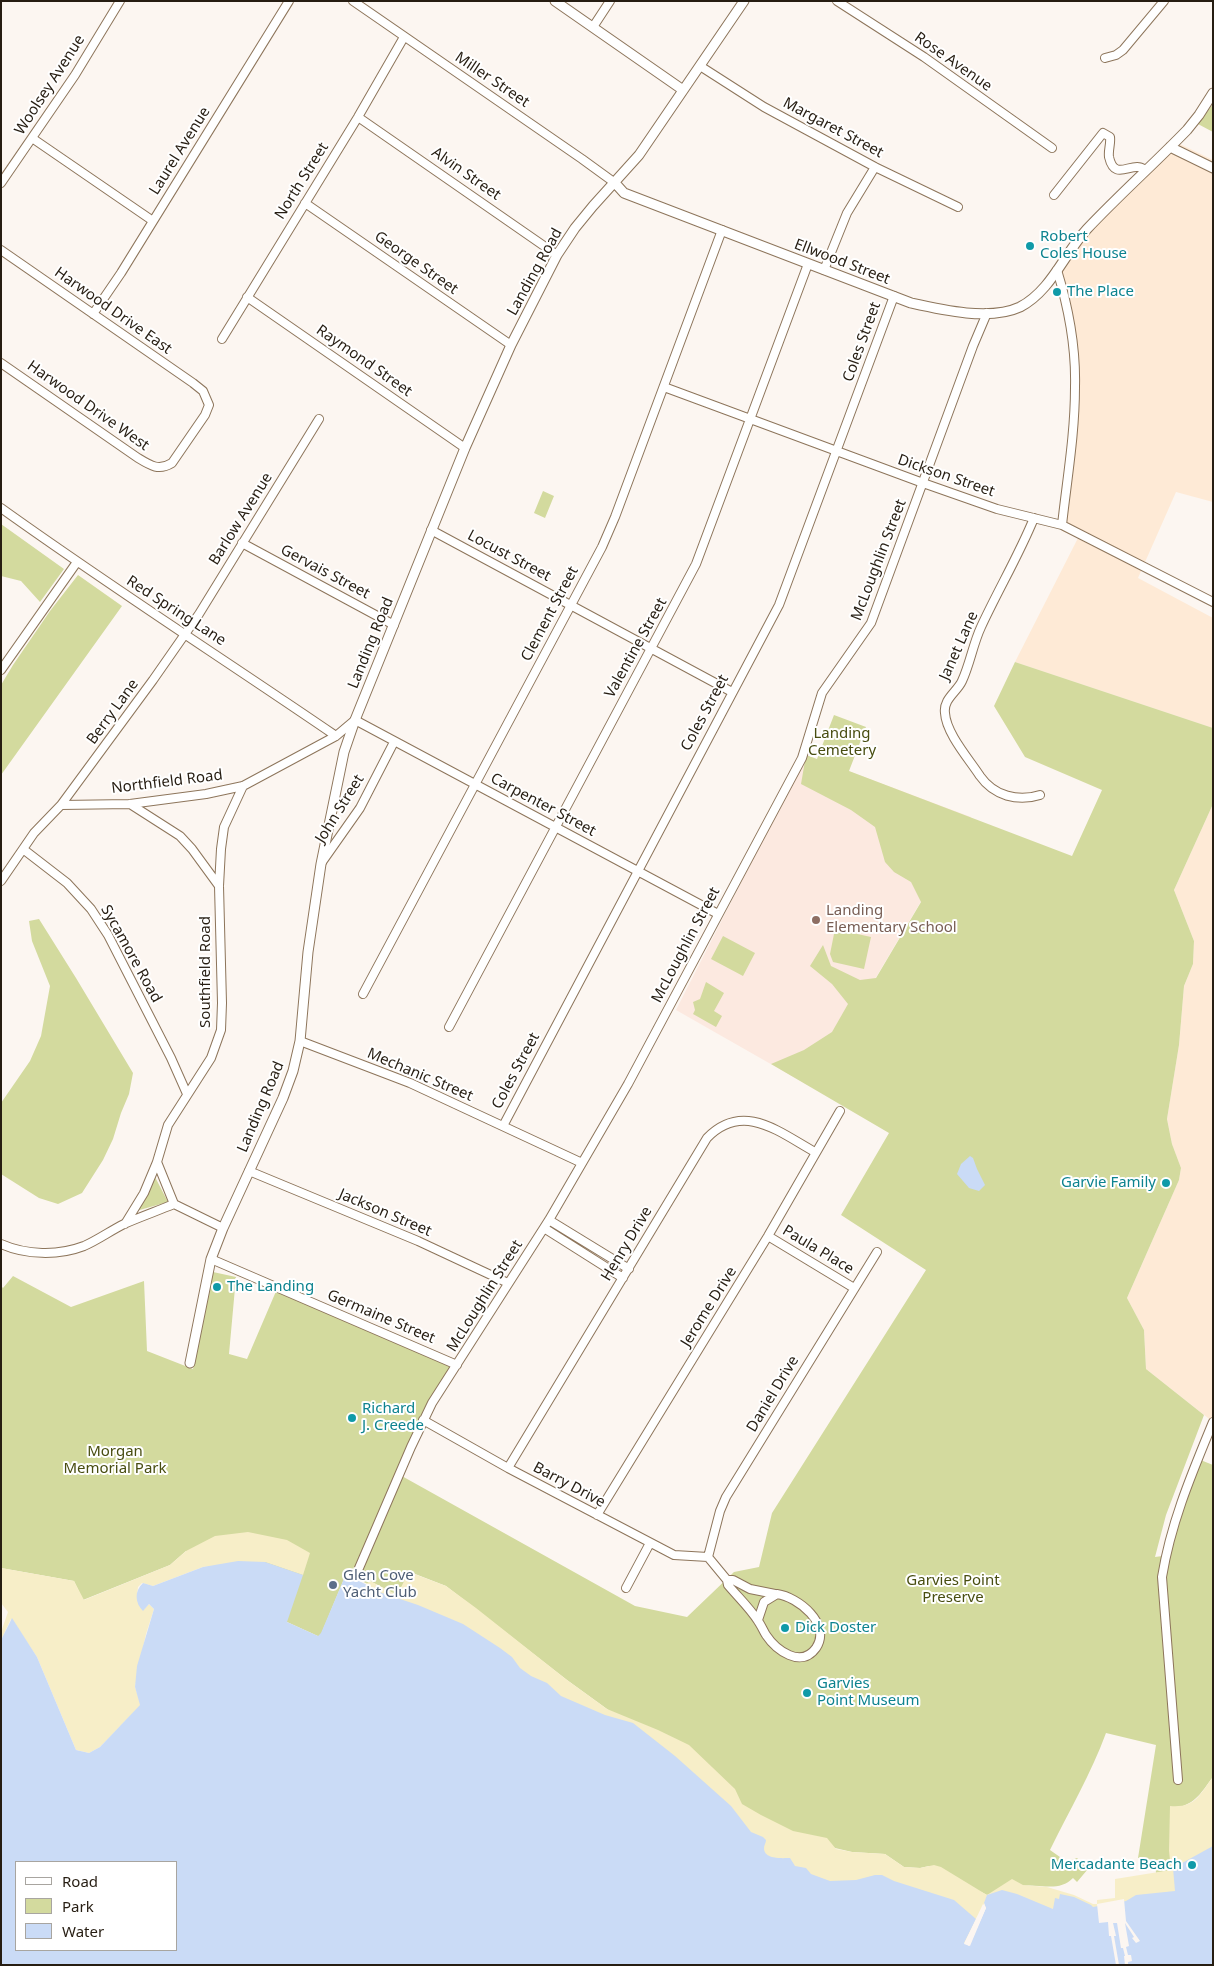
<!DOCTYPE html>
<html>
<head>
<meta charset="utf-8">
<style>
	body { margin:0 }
	#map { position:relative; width:1214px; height:1966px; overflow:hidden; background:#fcf6f1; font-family:"Noto Sans",sans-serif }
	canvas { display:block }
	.frame { position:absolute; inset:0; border:2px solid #261d12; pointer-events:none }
	.legend { position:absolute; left:15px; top:1861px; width:162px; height:90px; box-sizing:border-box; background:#fff; border:1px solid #a8a5a0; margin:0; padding:6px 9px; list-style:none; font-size:15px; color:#261d12 }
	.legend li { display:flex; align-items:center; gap:10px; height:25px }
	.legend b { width:25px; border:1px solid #a8a5a0 }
</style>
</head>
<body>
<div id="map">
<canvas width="1214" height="1966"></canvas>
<div class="frame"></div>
<ul class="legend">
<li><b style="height:6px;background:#fff"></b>Road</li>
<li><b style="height:14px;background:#d3da9e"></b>Park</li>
<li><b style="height:14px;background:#cadbf6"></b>Water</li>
</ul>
</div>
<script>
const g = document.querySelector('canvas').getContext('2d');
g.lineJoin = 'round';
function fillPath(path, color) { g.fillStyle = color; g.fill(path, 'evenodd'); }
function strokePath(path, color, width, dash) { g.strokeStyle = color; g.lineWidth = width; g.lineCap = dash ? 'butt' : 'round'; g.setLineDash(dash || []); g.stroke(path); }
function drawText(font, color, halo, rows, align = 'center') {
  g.font = font + ' "Noto Sans",sans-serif'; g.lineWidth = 4; g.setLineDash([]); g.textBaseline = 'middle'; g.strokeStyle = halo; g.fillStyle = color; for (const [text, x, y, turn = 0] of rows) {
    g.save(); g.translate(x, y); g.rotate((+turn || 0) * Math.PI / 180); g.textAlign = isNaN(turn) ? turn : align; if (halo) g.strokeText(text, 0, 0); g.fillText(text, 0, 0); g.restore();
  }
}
const built = new Path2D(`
	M1178,143l35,17v342l-37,-10 -38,86 75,40v110l-198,-66 63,-124 -16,-7 15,-144 -16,-118 26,-36z
	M1213,804v618l-67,-53 -2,-39 -17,-32 52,-118 2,-12 -9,-24 -5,-25 12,-74 5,-59 9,-22 1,-23 -20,-51z`);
const education = new Path2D(`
	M806,755l165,62 -160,270 -135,-77z`);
const green = new Path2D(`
	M1213,104v28l-15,-8z
	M543,491l11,5 -9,22 -11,-5z
	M1,524l63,45 -24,33 -19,-21 -20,-5z
	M78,575l44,31 -121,169v-90l12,-20 37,-54z
	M1015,662l198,66v76l-39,86 20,51 -1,23 -9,22 -5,59 -12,74 5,25 9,24 -2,12 -52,118 17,32 2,39 58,46 -38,100 -11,42 15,-2 28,-96 15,6v312c-11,14 -16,25 -33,30l-8,63 -16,3 -1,-13 -17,-2 18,-113 -50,-12c-15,41 -37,78 -56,117l17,12 10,-4 11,11 -11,13 -4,-4c-14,15 -35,5 -52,8 -12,2 -23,6 -34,9l-58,-29 -9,2 -16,-1 -19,-13 -33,-2 -85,-20 -160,-123 -40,-29 -121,-94 -36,-14 -13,23 -27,-14 -2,3 -22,-10 -26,63 -33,-15 -101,-71 -16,14 -87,35 -9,-19 -73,-13v-282l2,2 10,-12 58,31 73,-26 3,70 46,18 20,-97 23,5 -7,77 18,5 30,-70 178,76 -24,38 -31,72 235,131 52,11 47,-45 25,-5 13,-54 154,-243 -85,-55 48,-82 -118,-69 33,-14 28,-18 16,-28 -16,-20 -22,-18 13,-21 8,21 29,14 16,-2 45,-76 -10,-20 -17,-10 -9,-10 -10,-35 -24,-17 -50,-26 5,-29 11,4 17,-44 32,12 -17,44 223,85 30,-66 -77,-33 -31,-51z
	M39,919l37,59 57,95 -4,21 -8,19 -8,26 -10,21 -21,33 -24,11 -19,-6 -38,-24v-71l29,-42 11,-25 9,-50 -18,-45 -3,-20z
	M835,929l36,8 -7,32 -31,-7 -3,-8z
	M723,936l32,17 -12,23 -32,-17z
	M706,982l18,11 -10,18 8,5 -6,11 -23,-13 2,-4 -2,-8 7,-3z
	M155,1177l13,25 -32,9 12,-17z`);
const sand = new Path2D(`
	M248,1532l39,8 23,13 -7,22 -38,-13 -62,5 -50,19 -11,-3 -4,4 -1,9 7,13 5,-5 5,5 -8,25 -11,53 6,18 -41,42 -11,6 -13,-3 -39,-93 -26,-38 -10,21v-8l7,-20 -7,-9v-35l73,13 10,19 86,-35 16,-14 29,-15z
	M409,1572l37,14 30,22 91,72 40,29 51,21 31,15 46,44 7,15 19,11 32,16 34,7 9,11 16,3 33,2 19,13 16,1 14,-3 7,2 46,28 25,-16 11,6 24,2 27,8 19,9h4v-4l18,-2v-19l56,-9 -2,-19 1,-45c26,2 29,-11 43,-29v134l-227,-3 -3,-4 -19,40 -215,-73 -383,-287 4,-3 27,14z`);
const water = new Path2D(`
	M970,1156l3,2 4,11 8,16 -6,6 -10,-3 -12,-14 4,-10z
	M238,1561l27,1 38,13 -16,47 31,14 3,-3 25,-59 36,19 36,12 45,19 37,24 12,9 8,11 11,8 16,7 14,13 44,19 28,8 42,33 56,50 20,26 12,5 3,3c0,3 -2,5 -2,8 0,12 19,10 26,10l5,8 11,2 5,6 19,7 26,-1 19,-5h7l12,6 60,19 22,19 -12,24 5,3 17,-38 -2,-5 3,-8 15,-5 15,4 36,15 2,-11 4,1 1,-5 14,3 17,8 2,2 33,-6 10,-6 39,-4 -2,-23 40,-22v119h-1212v-325l11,-22 25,39 39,93 13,3 11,-6 40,-42 -5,-18 2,-21 17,-57 -5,-5 -6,7c-8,-8 -9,-20 0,-28l10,3 50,-19zM16,1862h160v88h-160z`);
const pier = new Path2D(`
	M1124,1899l2,22 14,20 -4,2 -4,-5 2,-1 -9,-14 4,23 -3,1 2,8h3l1,6 -4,1v3h-3l-1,-9h1l-2,-8h-2l-4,-25h-4l3,13h-2l5,29h-3l-5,-29h-2l-1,-14 -9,1 -2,-19z
	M984,1903l2,5 -16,38 -6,-2 13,-27 1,3 -11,22 1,1 15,-35z`);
const minor = new Path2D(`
	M353,1l229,158 33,24
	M837,1l87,56 128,91
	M593,27l17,-26
	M1105,58l11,-3 7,-5 41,-49
	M700,66l64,41 111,60 83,40
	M358,117l199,138
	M32,138l121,83
	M1,183l74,-108 45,-74
	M1054,195l49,-62 7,4c1,7 -2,13 -1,20 5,22 18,9 29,10 3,0 6,2 8,3
	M305,203l206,142
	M1,250l192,133 10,8 6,14 -4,10 -33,48c-13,8 -21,3 -34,-5l-137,-95
	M824,270l23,-57 28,-46
	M1057,270c11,36 19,79 18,117 0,47 -8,92 -13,138
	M247,297l218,151
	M93,314l28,-41 168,-272
	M222,339l136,-222 46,-80
	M664,387l259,96 74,26 65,16 151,77
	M1,508c110,79 224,152 335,228
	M1034,518c-15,37 -36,72 -53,109 -8,17 -11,37 -19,54 -5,11 -19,18 -17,32 1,20 24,46 35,63 14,20 38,26 60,19
	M431,530l301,162
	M242,543l152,82
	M1,670l76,-108
	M130,804l50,32 12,13 27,37
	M61,805l92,-125 46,-66 120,-195
	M23,849l44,34 24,26 17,26 63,123 16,36
	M322,862l38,-54 34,-66
	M1,881l33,-48 27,-28 69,-1 76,-10 37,-8 93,-50 19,-16 363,194
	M363,994l239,-447 13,-30 107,-287
	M449,1027l247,-463 112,-300
	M300,1041l110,42 172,80
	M503,1126l276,-521 115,-309
	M249,1171l169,70 90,42
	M174,1204l-17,-42 11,-37 43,-67 10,-28 1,-27 -3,-117 2,-37 3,-22 19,-41
	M549,1220l80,49
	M125,1224l19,-31 13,-31
	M544,1228l79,50
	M768,1236l86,52
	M1,1244c25,11 57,12 83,2 14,-6 26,-15 40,-22 16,-7 33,-13 50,-20l49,24
	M211,1259l246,106
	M423,1420l85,48 166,87 34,2
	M508,1468l199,-330c36,-37 72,-6 108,14
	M597,1515l171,-279 72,-125
	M708,1557l12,-46 6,-14 151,-245
	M708,1557l19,23 1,5c10,12 22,23 30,36 3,4 5,9 8,14 10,15 35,34 50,13 16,-24 -18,-51 -39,-54l-13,8 -6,18
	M359,1568l52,-121 21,-44 117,-183 79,-136 174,-326 20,-65 49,-70 102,-277 14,-33
	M727,1580h6l17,9 25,5
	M626,1588l24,-45
	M1178,1780l-16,-203c9,-55 30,-104 51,-155`);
const tertiary = new Path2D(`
	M555,1l128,89
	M1170,147l43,21
	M615,183l9,10 287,110c31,7 79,18 109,4 31,-16 44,-53 67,-78 32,-34 67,-65 100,-99l12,-15 14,-22
	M190,1363l21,-104 12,-31 60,-130 10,-27 7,-30 8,-89 13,-88 23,-112 11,-32 110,-272 46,-103 46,-90 18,-27 18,-22 46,-51 105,-154`);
const markers = [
	[1030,246,5,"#0f9aa8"],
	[1057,292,5,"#0f9aa8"],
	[816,920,5,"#8d6e63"],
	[1166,1183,5,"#0f9aa8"],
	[217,1287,5,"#0f9aa8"],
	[352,1418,5,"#0f9aa8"],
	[333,1585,5,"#5c6f8a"],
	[785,1628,5,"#0f9aa8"],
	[807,1693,5,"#0f9aa8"],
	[1192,1865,5,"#0f9aa8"]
];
const streetNames = [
	["Rose Avenue",953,62,35],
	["Miller Street",492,80,34],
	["Woolsey Avenue",50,85,-57],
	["Margaret Street",833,128,28],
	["Laurel Avenue",180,151,-58],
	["Alvin Street",466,174,35],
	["North Street",302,181,-58],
	["Ellwood Street",842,262,21],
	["George Street",416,263,35],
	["Landing Road",535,272,-61],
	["Harwood Drive East",113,311,35],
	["Coles Street",862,342,-70],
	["Raymond Street",364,361,35],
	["Harwood Drive West",88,406,35],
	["Dickson Street",946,476,19],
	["Barlow Avenue",241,519,-58],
	["Locust Street",509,556,28],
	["McLoughlin Street",879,560,-69],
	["Gervais Street",325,572,28],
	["Red Spring Lane",176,611,33],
	["Clement Street",550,614,-62],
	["Landing Road",371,643,-68],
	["Janet Lane",959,646,-66],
	["Valentine Street",636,648,-61],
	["Berry Lane",113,712,-54],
	["Coles Street",705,713,-62],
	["Northfield Road",167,782,-7],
	["Carpenter Street",543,805,28],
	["John Street",340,809,-58],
	["McLoughlin Street",686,945,-62],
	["Sycamore Road",131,954,61],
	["Southfield Road",206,972,-90],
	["Coles Street",516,1071,-62],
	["Mechanic Street",420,1075,23],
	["Landing Road",261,1107,-67],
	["Jackson Street",385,1213,23],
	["Henry Drive",627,1244,-59],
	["Paula Place",818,1250,31],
	["McLoughlin Street",485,1296,-58],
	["Jerome Drive",709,1307,-58],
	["Germaine Street",381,1317,23],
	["Daniel Drive",773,1394,-59],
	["Barry Drive",569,1485,28]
];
const cultureNames = [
	["Robert",1040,237],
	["Coles House",1040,254],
	["The Place",1067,292],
	["Garvie Family",1156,1183,"right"],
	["The Landing",227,1287],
	["Richard",362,1409],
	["J. Creede",362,1426],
	["Dick Doster",795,1628],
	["Garvies",817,1684],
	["Point Museum",817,1701],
	["Mercadante Beach",1182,1865,"right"]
];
const parkNames = [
	["Landing",842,734],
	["Cemetery",842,751],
	["Morgan",115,1452],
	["Memorial Park",115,1469],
	["Garvies Point",953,1581],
	["Preserve",953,1598]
];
const educationNames = [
	["Landing",826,911],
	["Elementary School",826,928]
];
const serviceNames = [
	["Glen Cove",343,1576],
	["Yacht Club",343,1593]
];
fillPath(built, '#feead6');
fillPath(education, '#fce9e0');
fillPath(green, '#d3da9e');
fillPath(sand, '#f7eec8');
fillPath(water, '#cadbf6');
fillPath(pier, '#fcf6f1');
strokePath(minor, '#8d755b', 10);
strokePath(tertiary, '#8d755b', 11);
strokePath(minor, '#fff', 8);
strokePath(tertiary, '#fff', 9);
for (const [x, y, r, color] of markers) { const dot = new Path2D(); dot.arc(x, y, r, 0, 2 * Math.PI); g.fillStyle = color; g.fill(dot); strokePath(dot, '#fff', 2); }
drawText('15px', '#261d12', '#fff', streetNames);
drawText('15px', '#0d838f', '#fff', cultureNames, 'left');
drawText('15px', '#484d10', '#fff', parkNames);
drawText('15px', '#785e54', '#fff', educationNames, 'left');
drawText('15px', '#4e5e75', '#fff', serviceNames, 'left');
</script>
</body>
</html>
